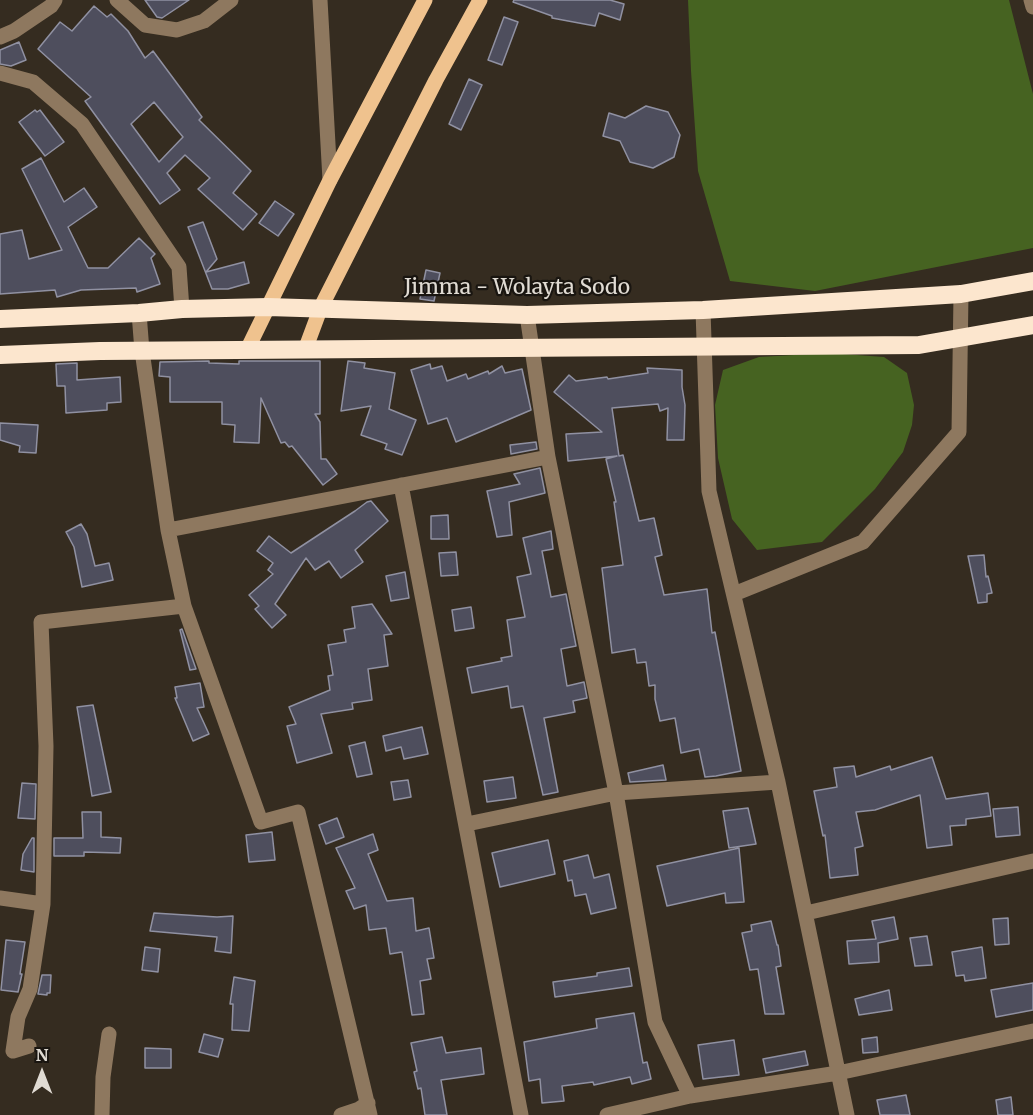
<!DOCTYPE html>
<html>
<head>
<meta charset="utf-8">
<style>
	body { margin:0 }
	#map { position:relative; width:1033px; height:1115px; overflow:hidden; background:#352c20; font-family:Merriweather,serif }
	canvas { display:block }
	.north { position:absolute; left:12px; top:1043px; width:60px; height:60px; -webkit-text-stroke:4px #191510; paint-order:stroke; rotate:0deg; font-size:16px; font-weight:700; line-height:24px; text-align:center; color:#e0dbd3 }
	.north::after { content:''; display:block; margin:auto; width:21px; height:27px; background:#e0dbd3; clip-path:polygon(50% 0,100% 100%,50% 72%,0 100%) }
</style>
</head>
<body>
<div id="map">
<canvas width="1033" height="1115"></canvas>
<div class="north">N</div>
</div>
<script>
const g = document.querySelector('canvas').getContext('2d');
g.lineJoin = 'round';
function fillPath(path, color) { g.fillStyle = color; g.fill(path, 'evenodd'); }
function strokePath(path, color, width, dash) { g.strokeStyle = color; g.lineWidth = width; g.lineCap = dash ? 'butt' : 'round'; g.setLineDash(dash || []); g.stroke(path); }
function drawText(font, color, halo, rows, align = 'center') {
  g.font = font + ' Merriweather,serif'; g.lineWidth = 4.5; g.setLineDash([]); g.textBaseline = 'middle'; g.strokeStyle = halo; g.fillStyle = color; for (const [text, x, y, turn = 0] of rows) {
    g.save(); g.translate(x, y); g.rotate((+turn || 0) * Math.PI / 180); g.textAlign = isNaN(turn) ? turn : align; if (halo) g.strokeText(text, 0, 0); g.fillText(text, 0, 0); g.restore();
  }
}
const forest = new Path2D(`
	M688,0h321l24,94v154l-218,43 -85,-10 -32,-110 -7,-100z
	M829,353l55,4 23,16 7,32 -2,20 -9,27 -28,37 -53,53 -65,8 -25,-31 -14,-61 -3,-53 8,-35 36,-13z`);
const building = new Path2D(`
	M145,0h44l-27,18 -5,-1z
	M514,0h96l14,4 -4,16 -21,-7 -4,13 -43,-8v-2l-39,-14z
	M94,6l13,11 4,-3 17,17 17,27 8,-7 49,66 -3,3 52,51 -18,22 24,21 -14,16 -45,-41 12,-11 -25,-23 -18,18 13,17 -20,14 -75,-103 6,-4 -53,-48 22,-27 12,9zM154,102l29,35 -24,25 -28,-38z
	M504,17l14,5 -16,43 -14,-5z
	M19,42l7,18 -15,6 -11,-2v-14z
	M469,79l13,6 -21,45 -12,-6z
	M646,106l22,6 12,23 -6,22 -21,11 -23,-6 -10,-21 -17,-5 6,-23 16,5z
	M35,110l2,2 3,-2 24,32 -19,14 -26,-34z
	M41,158l23,44 20,-14 13,19 -29,20 20,41h20l31,-30 16,16 -4,4 9,26 -23,8 -1,-4 -55,2 -24,7 -2,-7 -55,4v-60l22,-4 7,29 33,-9 -40,-81z
	M275,201l19,13 -16,22 -19,-13z
	M203,222l14,37 -11,13 38,-10 5,21 -21,6h-16l-24,-62z
	M426,270l14,3 -6,28 -14,-2z
	M209,361v2l30,1v-3h81v53h-5l5,8 1,37h5l11,15 -14,11 -31,-39 -3,1 -4,-5 -4,1 -20,-45 -2,45 -25,-1 1,-17 -13,-1v-22h-52v-25l-11,-1 1,-14z
	M348,361l17,2 -1,5 31,5 -6,36 27,11 -14,35 -17,-6 2,-5 -26,-9 10,-29 -30,5z
	M77,363v17l43,-3 1,25 -14,1v7l-41,3 -1,-27h-8l-1,-22z
	M430,364l1,5 11,-3 5,15 19,-7 2,5 20,-8 1,3 13,-8 3,7 17,-4 9,41 -75,32 -9,-24 -19,6 -17,-54z
	M647,368l35,2v17l3,18 -1,35h-17l1,-32 -8,3 -2,-7 -46,4 7,48 4,-1 16,66 15,-3 8,37 -7,2 9,38 43,-6 5,44 3,-1 26,139 -25,5 -11,1 -6,-28 -18,4 -6,-35 -15,3 -5,-22v-14l-6,1 -3,-24 -9,1 -2,-14 -23,4 -10,-85 21,-3 -9,-63h2l-10,-43 11,-3 -49,5 -2,-27 36,-2 -48,-40 15,-17 7,6 31,-4 1,2 40,-6z
	M0,423l38,2 -2,28 -17,-1 1,-6 -20,-6z
	M536,442l1,7 -26,5 -1,-9z
	M540,468l5,25 -36,9 3,33 -15,2 -10,-46 33,-7 -6,-10z
	M371,501l17,20 -33,29 8,12 -22,16 -12,-17 -14,9 -9,-12 -31,46 11,11 -14,13 -17,-19 4,-3 -10,-11 24,-21 -5,-4 5,-7 -16,-12 12,-15 22,17 64,-42 12,-9z
	M448,515l1,24h-18v-23z
	M81,524l6,10 8,32 14,-3 4,17 -31,7 -8,-40 -8,-15z
	M551,531l2,18 -11,2 9,46 15,-3 10,52 -15,3 6,37 17,-4 3,16 -14,3 2,11 -31,6 14,74 -15,3 -20,-89 -12,2 -3,-22 -36,7 -5,-25 35,-7 -1,-3 11,-2 -5,-36 18,-3 -8,-40 14,-3 -8,-36z
	M456,552l2,23 -17,1 -2,-23z
	M984,555l2,22 2,-1 4,17 -5,1v8l-9,1 -10,-47z
	M405,572l4,26 -18,3 -5,-25z
	M372,604l20,30 -8,1 4,31 -20,3 4,31 -20,3 1,6 -32,5 11,39 -35,10 -10,-37 9,-2 -7,-17 41,-17 -2,-14 5,-1 -5,-30 18,-3 -2,-12 11,-2 -3,-21z
	M471,607l3,21 -19,3 -3,-21z
	M182,629l14,40 -6,1 -10,-40z
	M200,683l4,24 -7,1 12,26 -16,7 -18,-43h2l-2,-11z
	M93,705l18,87 -19,4 -15,-89z
	M422,727l6,27 -24,5 -3,-12 -15,4 -3,-15z
	M365,742l7,32 -15,3 -8,-31z
	M932,757l14,42 42,-6 3,23 -25,3v6l-16,1 2,19 -25,3 -7,-53 -45,15 -19,2 7,34 -8,2 3,27 -28,3 -5,-43 -2,1 -9,-45 23,-4 -3,-19 20,-2 2,11 34,-11 1,4z
	M663,765l3,15 -36,2 -2,-9z
	M513,777l3,21 -29,4 -3,-21z
	M408,780l3,17 -17,3 -3,-18z
	M22,783l14,1 -1,35 -17,-1z
	M1018,807l2,28 -24,2 -3,-28z
	M748,808l8,36 -27,4 -6,-37z
	M82,812h19v25l20,1 -1,15 -36,-1v4h-30v-18h29z
	M337,818l7,19 -18,7 -7,-19z
	M272,832l3,28 -26,2 -3,-27z
	M373,834l5,16 -10,4 19,47 26,-3 3,33 13,-3 5,30 -7,1 4,20 -11,2 4,33 -12,1 -10,-63 -12,2 -4,-26 -17,2 -3,-25 -12,4 -8,-18 9,-3 -19,-40z
	M32,838h2v34l-13,-2 2,-16z
	M548,840l7,34 -55,13 -8,-34z
	M739,848l5,54 -18,1 -1,-10 -58,13 -10,-40z
	M588,855l6,23 15,-4 7,34 -25,6 -5,-20 -11,2 -3,-16 -4,1 -4,-20z
	M154,913l63,4 16,-1 -2,37 -16,-2 2,-14 -67,-6z
	M894,917l4,22 -20,4 1,19 -30,2 -2,-23 29,-2 -4,-18z
	M1008,918l1,26 -14,1 -2,-26z
	M771,921l6,24h1l3,21 -5,1 8,47h-19l-7,-45 -8,1 -8,-37 10,-2 -1,-6z
	M927,936l5,29 -17,1 -5,-28z
	M6,940l19,2 -5,32h2l-4,18 -17,-2z
	M145,947l15,2 -2,23 -16,-2z
	M982,947l4,31 -21,3 -1,-6 -8,1 -4,-24z
	M629,968l3,18 -77,11 -2,-15 44,-6v-3z
	M42,975h9l-1,18h-3v2l-9,-1z
	M234,977l21,4 -6,50 -17,-1 1,-26h-3z
	M1033,983v27l-37,7 -5,-27z
	M889,990l3,20 -33,5 -4,-16z
	M634,1013l9,50 4,-1 4,17 -19,5 -2,-7 -36,8 -1,-3 -31,4 2,15 -22,2 -2,-24 -11,2 -5,-39 73,-14 -1,-9z
	M204,1034l19,5 -5,18 -19,-5z
	M442,1037l4,16 35,-5 3,26 -43,6 6,35h-22l-4,-27 -3,1 -4,-17 3,-1 -6,-28z
	M877,1037l1,15 -15,1 -1,-14z
	M734,1040l5,35 -36,4 -5,-34z
	M145,1048l26,1v19h-26z
	M805,1051l3,14 -42,8 -3,-14z
	M906,1095l4,20h-30l-3,-15z
	M1011,1097l2,18h-15l-2,-15z`);
const minor = new Path2D(`
	M117,0l28,25 32,5 27,-9 27,-21
	M320,0l10,180
	M1031,0l2,7
	M0,37l14,-6 37,-25 4,-6
	M0,73l33,9 49,42 97,143 3,42
	M703,310l6,181 69,291 69,333
	M139,313l3,38 26,179 16,76 77,216 37,-10 72,303
	M527,315l21,142 68,336 39,229 35,74
	M401,485l120,630
	M168,530l380,-73
	M734,594l129,-52 96,-110 2,-138
	M467,824l149,-31 162,-11
	M0,898l43,6
	M806,913l227,-52
	M29,1046l-16,5 5,-34 12,-28 13,-85 3,-158 -5,-124 143,-16
	M102,1115l1,-38 6,-43
	M341,1115l18,-6 9,-6
	M607,1115l83,-19 148,-23 195,-42`);
const major = new Path2D(`
	M247,350l83,-170 95,-180
	M305,350l16,-43 115,-227 44,-80`);
const highway = new Path2D(`
	M0,319l139,-6 43,-4 86,-2 259,8 176,-5 258,-16 72,-13
	M0,355l100,-4 819,-6 114,-20`);
const streetNames = [
	["Jimma - Wolayta Sodo",517,288]
];
fillPath(forest, '#466321');
fillPath(building, '#4e4e5d');
strokePath(building, '#9091a2', 1.5);
strokePath(minor, '#8e785f', 15);
strokePath(major, '#efc28e', 15);
strokePath(highway, '#fce6ce', 18);
drawText('21px', '#e0dbd3', '#191510', streetNames);
</script>
</body>
</html>
